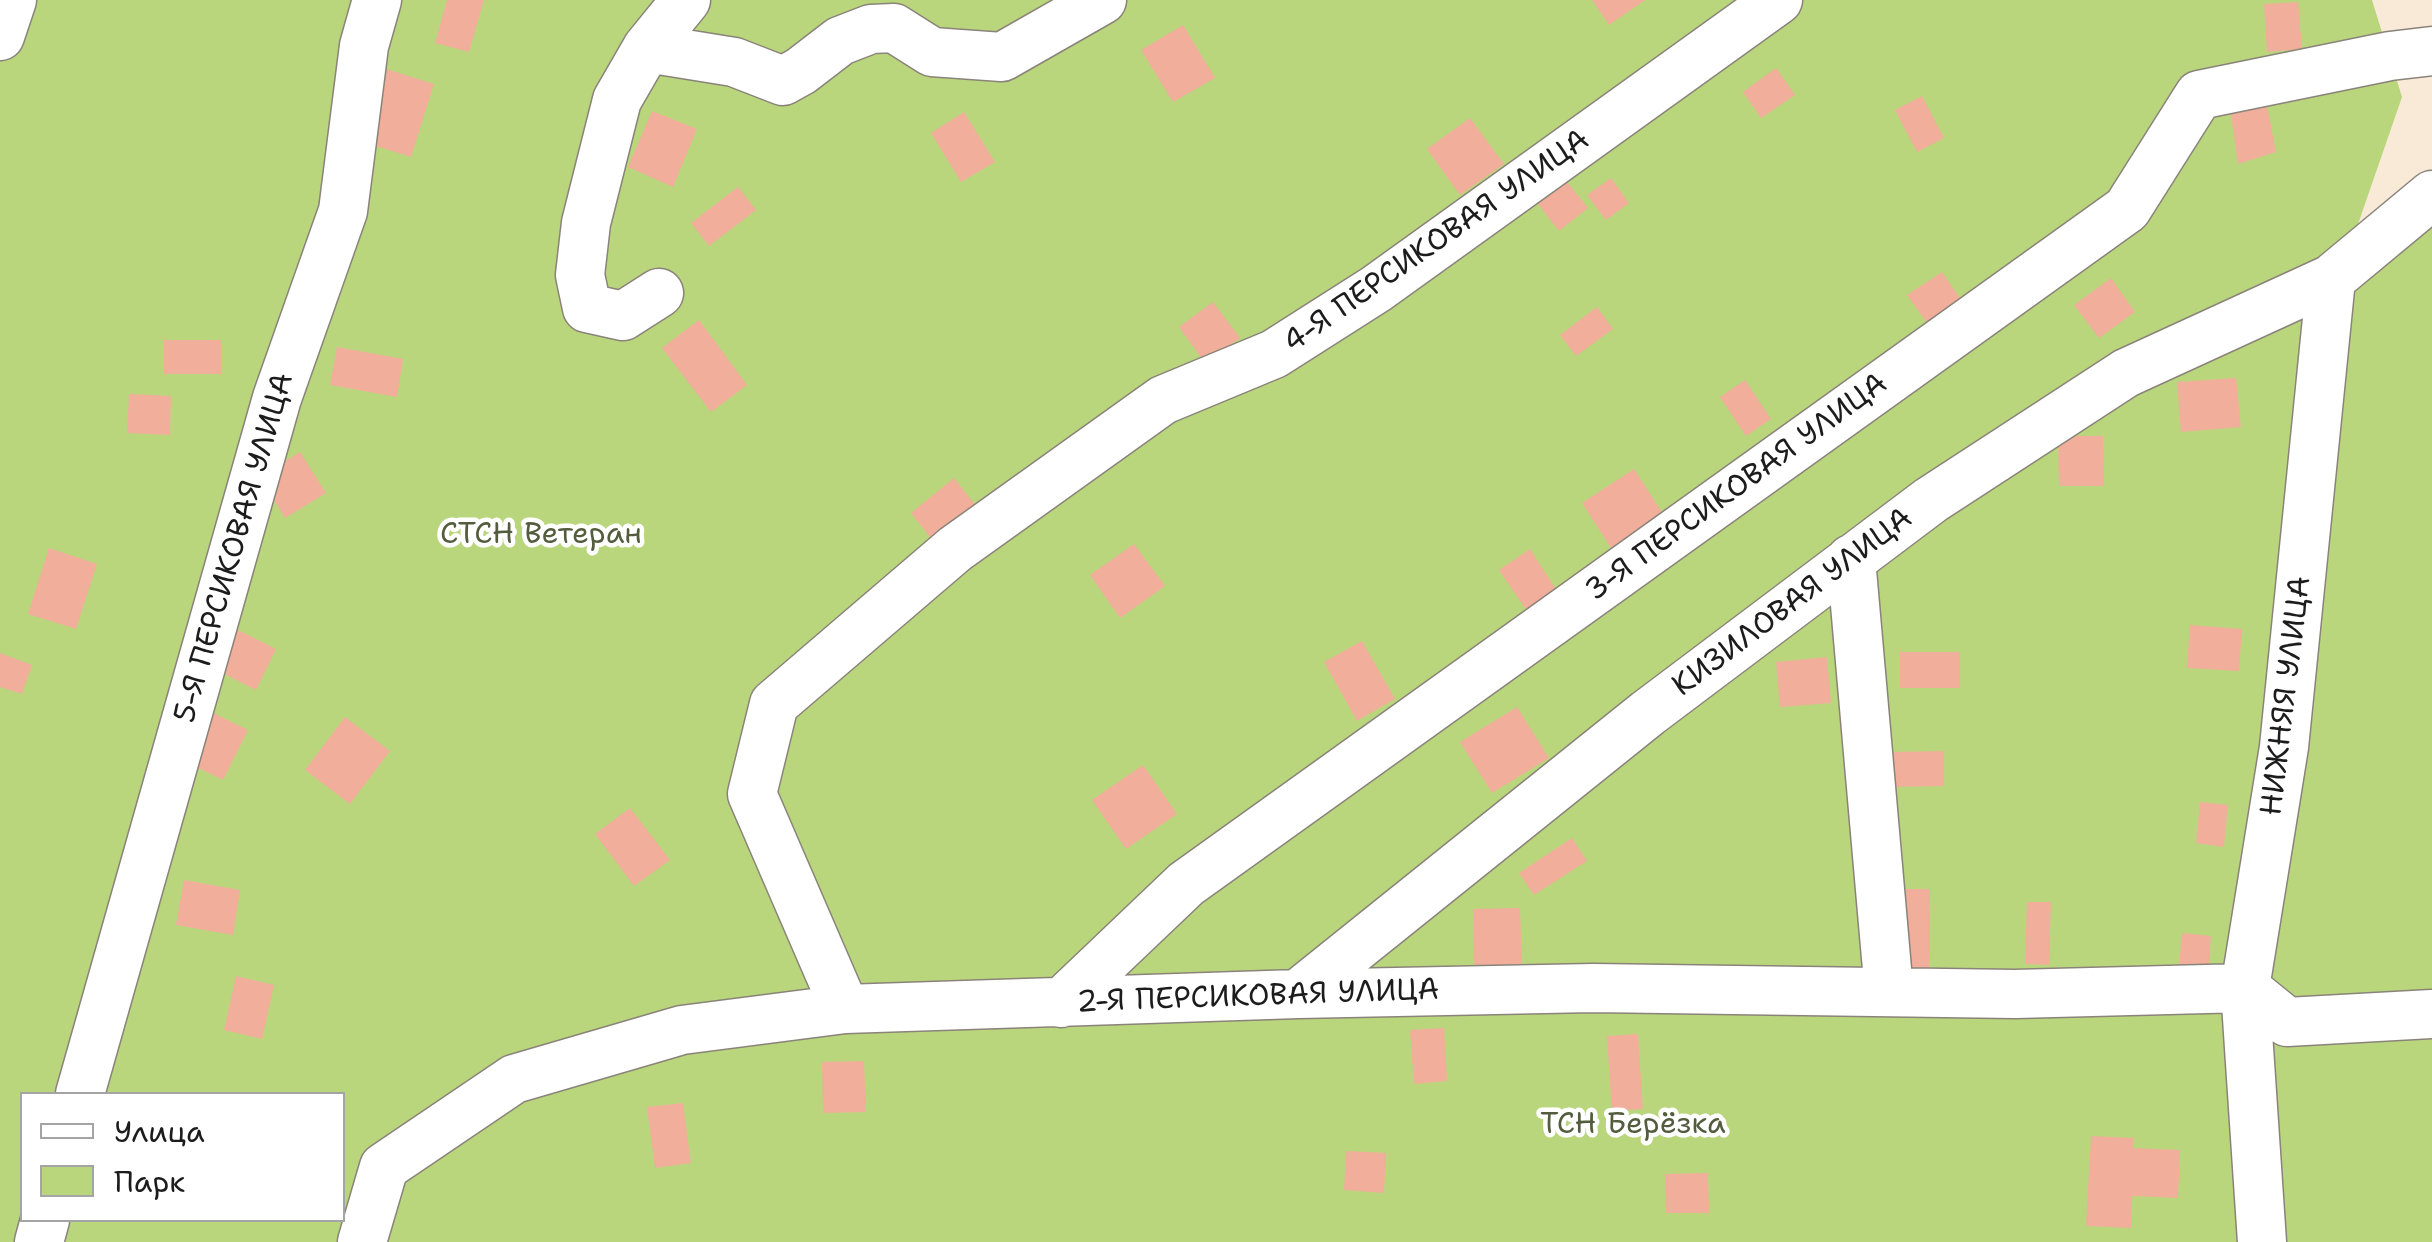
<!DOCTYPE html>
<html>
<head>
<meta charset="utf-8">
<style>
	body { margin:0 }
	#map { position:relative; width:2432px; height:1242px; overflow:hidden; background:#f8ead7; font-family:"Shantell Sans",sans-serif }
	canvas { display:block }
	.legend { position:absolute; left:20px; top:1092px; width:325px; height:130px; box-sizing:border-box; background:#fff; border:2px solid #a4a4a4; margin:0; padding:12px 18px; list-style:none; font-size:30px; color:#1c1c1c }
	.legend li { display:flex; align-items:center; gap:20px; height:50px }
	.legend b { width:50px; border:2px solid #a4a4a4 }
</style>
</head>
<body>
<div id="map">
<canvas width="2432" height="1242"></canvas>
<ul class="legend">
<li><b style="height:12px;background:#fff"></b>Улица</li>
<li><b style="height:28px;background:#bad67d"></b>Парк</li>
</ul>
</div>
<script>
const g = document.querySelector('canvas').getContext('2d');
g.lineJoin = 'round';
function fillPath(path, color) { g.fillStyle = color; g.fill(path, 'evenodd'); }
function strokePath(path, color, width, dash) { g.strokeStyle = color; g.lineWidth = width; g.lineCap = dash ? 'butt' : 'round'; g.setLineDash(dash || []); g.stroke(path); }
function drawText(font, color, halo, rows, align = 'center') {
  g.font = font + ' "Shantell Sans",sans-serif'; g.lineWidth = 9; g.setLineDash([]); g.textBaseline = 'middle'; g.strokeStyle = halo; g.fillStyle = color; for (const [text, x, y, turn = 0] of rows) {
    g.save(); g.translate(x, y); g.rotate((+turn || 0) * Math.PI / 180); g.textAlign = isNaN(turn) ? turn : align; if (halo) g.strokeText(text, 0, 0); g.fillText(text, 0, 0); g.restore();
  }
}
const green = new Path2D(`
	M0,0h2372l30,97 -64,185 -85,711 12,249h-2265zM22,1094h320v126h-320z
	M2432,200v1042h-150l-17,-260 85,-697z`);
const building = new Path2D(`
	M447,0h37l-15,52 -34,-9z
	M1592,0h53l-36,25z
	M2298,2l4,47 -35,3 -3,-48z
	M1183,25l32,53 -42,24 -32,-52z
	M383,68l51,16 -23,73 -51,-16z
	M1776,68l19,27 -34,23 -18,-26z
	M1922,96l22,42 -27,14 -22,-42z
	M2267,106l9,46 -38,12 -7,-50z
	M652,111l45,18 -24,58 -45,-20z
	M964,112l31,50 -34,20 -30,-49z
	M1470,118l34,46 -44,31 -33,-46z
	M1559,172l29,36 -29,23 -28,-36z
	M1611,178l18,25 -23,17 -19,-25z
	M738,187l18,23 -47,36 -18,-23z
	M1942,272l24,35 -34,23 -25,-35z
	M2111,278l24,34 -36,26 -25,-33z
	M1213,302l27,36 -35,25 -26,-36z
	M1597,307l16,22 -37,27 -16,-21z
	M699,320l48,65 -36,27 -49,-64z
	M164,340h57v34h-57z
	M337,347l66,12 -6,38 -67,-12z
	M2236,378l5,49 -60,5 -4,-50z
	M1745,380l26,39 -25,17 -26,-39z
	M129,394l42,2 -1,39 -43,-2z
	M2058,436h45l1,50h-45z
	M300,452l26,41 -41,25 -25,-41z
	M1634,469l29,45 -52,34 -29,-45z
	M954,478l26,33 -43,35 -26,-33z
	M1134,544l31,42 -45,32 -30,-43z
	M49,548l48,16 -21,65 -48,-15z
	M1530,549l27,42 -30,20 -28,-41z
	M228,625l48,24 -20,41 -48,-24z
	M2190,625l52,4 -3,42 -52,-3z
	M1362,641l33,58 -38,22 -33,-59z
	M1900,652h60v36h-60z
	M0,653l32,12 -10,29 -22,-7z
	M1827,657l4,46 -51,4 -4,-45z
	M1517,707l32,51 -57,35 -32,-51z
	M205,709l43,21 -25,50 -43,-21z
	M345,717l45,34 -40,53 -45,-34z
	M1944,751v35l-52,1v-35z
	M1143,765l34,49 -51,35 -34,-49z
	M2200,802l28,3 -4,42 -28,-4z
	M630,808l40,52 -36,26 -39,-52z
	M1572,838l15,23 -53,34 -15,-22z
	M184,880l56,10 -7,45 -57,-10z
	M1905,889h25l-1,84h-24z
	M2027,902h24l-2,63 -24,-1z
	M1520,908l2,64 -48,1 -1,-64z
	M2182,933l29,3 -3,42 -30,-2z
	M236,976l38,9 -12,54 -38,-9z
	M1444,1028l3,53 -33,3 -4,-54z
	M1638,1034l5,75 -31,2 -5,-75z
	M864,1061l2,51 -43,1 -1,-51z
	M683,1103l8,60 -36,5 -8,-61z
	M2091,1136l42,2v10l47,2 -2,48 -46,-2 -1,32 -45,-2z
	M1346,1151l40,2 -2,40 -40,-3z
	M1708,1173l1,40h-43l-1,-39z`);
const minor = new Path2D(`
	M686,0l-39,48 87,14 49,19 18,-10 39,-30 31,-12 23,-1 38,24 70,5 100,-57
	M0,36l12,-36
	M647,48l-30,52 -31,123 -6,52 7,33 36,8 36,-23
	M1851,559l38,433
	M2245,988l42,34 145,-8
	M1298,994l350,-281 283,-213 195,-127 205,-94
	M1061,1003l125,-119 941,-675 72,-114 191,-39 42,-5
	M845,1009l-93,-215 22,-90 181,-155 208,-149 111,-46 102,-65 402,-289
	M80,1094l197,-696 66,-187 21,-165 13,-46
	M39,1242l6,-22
	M362,1242l22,-75 130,-88 168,-49 163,-21 453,-15 295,-6 422,6 230,-6
	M2262,1242l-17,-254 39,-241 47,-468 101,-84`);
const streetNames = [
	["4-Я ПЕРСИКОВАЯ УЛИЦА",1437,242,-35],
	["3-Я ПЕРСИКОВАЯ УЛИЦА",1737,488,-36],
	["5-Я ПЕРСИКОВАЯ УЛИЦА",235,548,-74],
	["КИЗИЛОВАЯ УЛИЦА",1793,603,-37],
	["НИЖНЯЯ УЛИЦА",2287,696,-83],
	["2-Я ПЕРСИКОВАЯ УЛИЦА",1258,997,-2]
];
const parkNames = [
	["СТСН Ветеран",541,535],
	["ТСН Берёзка",1633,1125]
];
fillPath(green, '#bad67d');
fillPath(building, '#f1ae9a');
strokePath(minor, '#8a837a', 51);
strokePath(minor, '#fff', 48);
drawText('30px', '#1c1c1c', '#fff', streetNames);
drawText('30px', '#535d3e', '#fff', parkNames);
</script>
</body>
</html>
